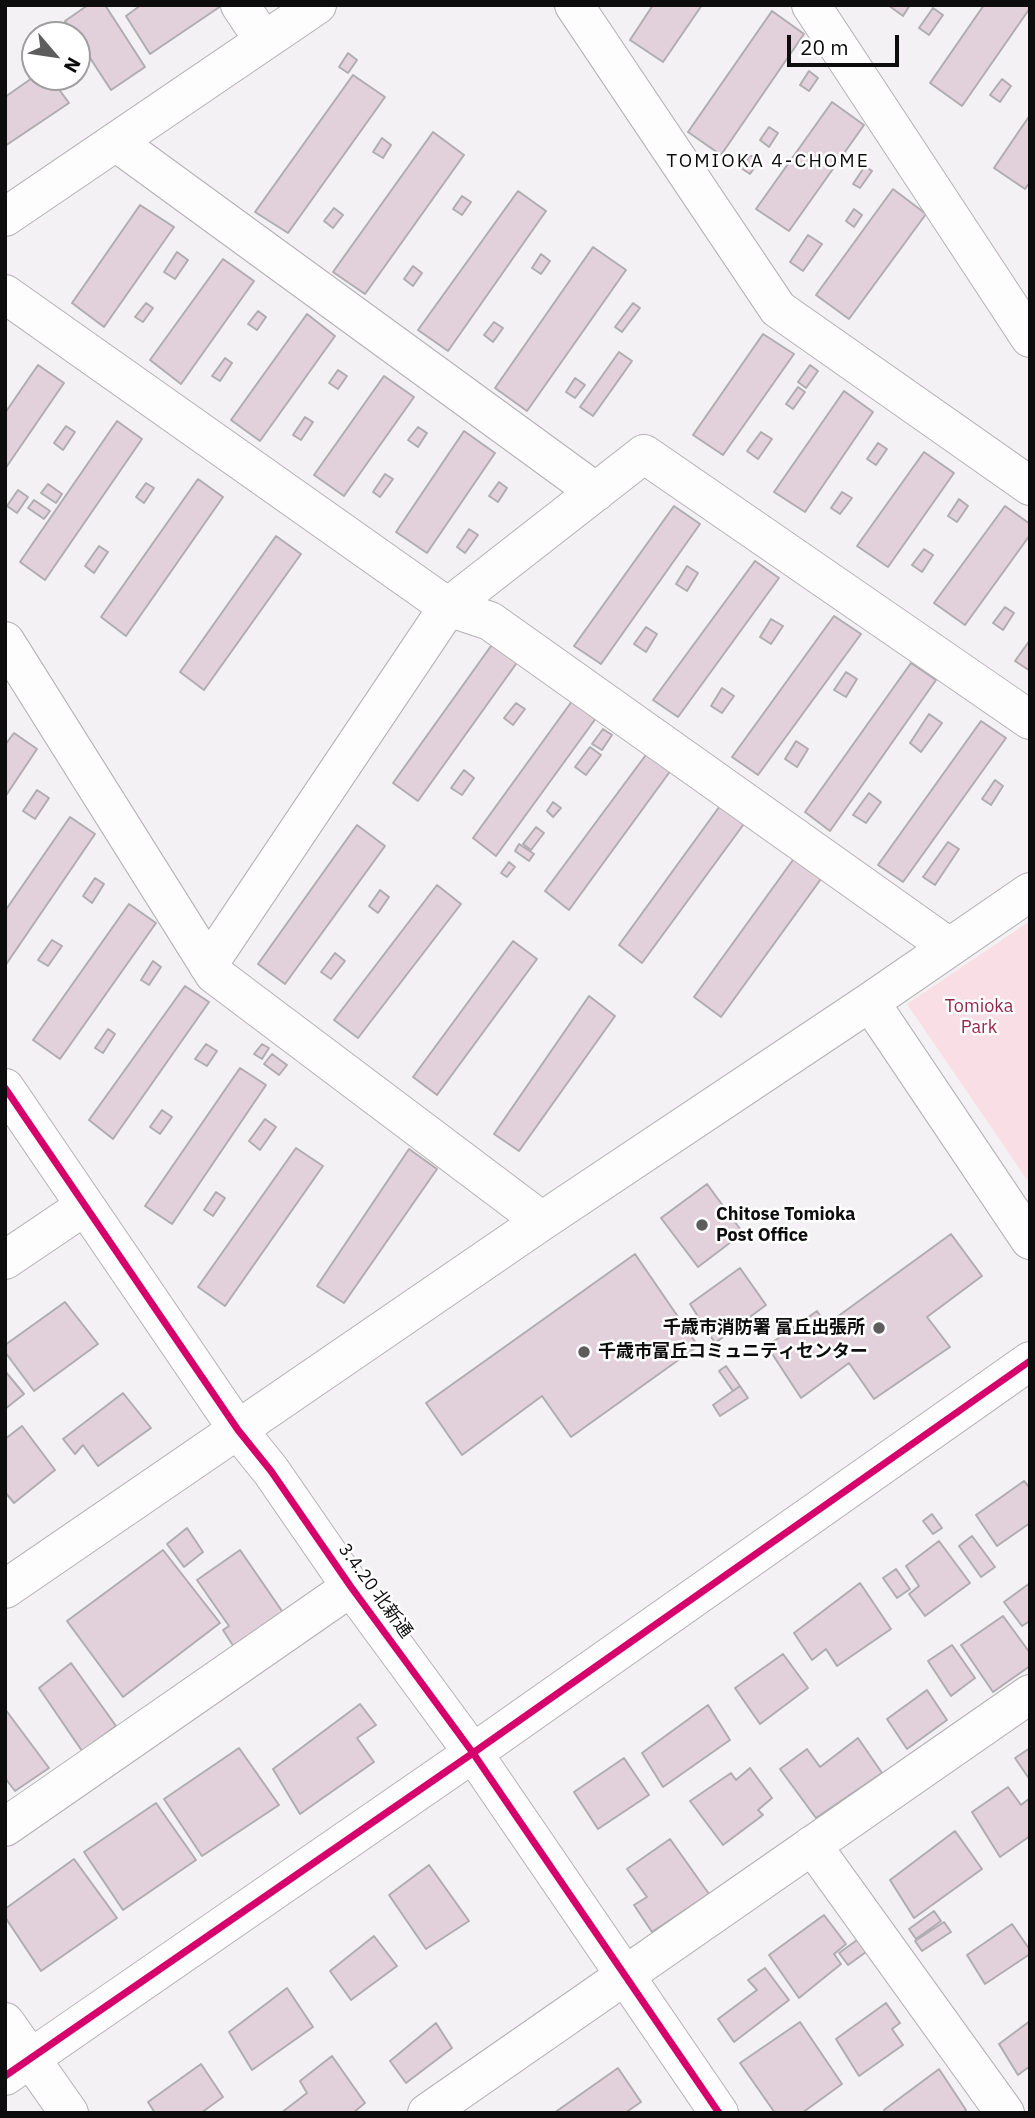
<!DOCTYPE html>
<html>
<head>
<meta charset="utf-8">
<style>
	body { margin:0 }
	#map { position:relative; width:1035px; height:2118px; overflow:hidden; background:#f4f1f4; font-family:"IBM Plex Sans",sans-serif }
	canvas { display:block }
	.frame { position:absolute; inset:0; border:7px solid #0e0d0e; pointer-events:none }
	.north { position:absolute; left:21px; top:21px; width:70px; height:70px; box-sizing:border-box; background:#fff; border:2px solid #9f9e9f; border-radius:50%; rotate:119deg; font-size:19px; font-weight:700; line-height:28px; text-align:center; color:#0e0d0e }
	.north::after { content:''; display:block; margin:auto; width:24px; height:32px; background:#5e5d5e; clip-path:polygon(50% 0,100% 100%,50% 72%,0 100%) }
	.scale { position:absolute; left:787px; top:35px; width:112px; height:32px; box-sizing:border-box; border:4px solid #0e0d0e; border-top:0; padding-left:9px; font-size:21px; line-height:24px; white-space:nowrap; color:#0e0d0e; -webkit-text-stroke:5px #fff; paint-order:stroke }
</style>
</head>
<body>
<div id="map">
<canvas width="1035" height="2118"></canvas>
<div class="frame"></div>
<div class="north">N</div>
<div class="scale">20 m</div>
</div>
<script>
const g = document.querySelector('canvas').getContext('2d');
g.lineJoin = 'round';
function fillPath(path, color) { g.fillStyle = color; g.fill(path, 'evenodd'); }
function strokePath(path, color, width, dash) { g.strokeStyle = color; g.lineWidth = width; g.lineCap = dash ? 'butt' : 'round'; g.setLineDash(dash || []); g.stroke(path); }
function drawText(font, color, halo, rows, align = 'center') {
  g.font = font + ' "IBM Plex Sans","Noto Sans JP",sans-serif'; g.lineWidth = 5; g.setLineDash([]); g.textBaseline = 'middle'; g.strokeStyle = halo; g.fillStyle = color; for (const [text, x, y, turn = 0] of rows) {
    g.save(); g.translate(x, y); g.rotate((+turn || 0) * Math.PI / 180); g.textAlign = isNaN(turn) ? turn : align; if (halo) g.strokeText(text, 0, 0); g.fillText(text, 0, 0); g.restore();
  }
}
const green = new Path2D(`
	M1030,921v263l-123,-180z`);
const building = new Path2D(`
	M88,5h17l40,62 -34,23 -34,-52v-3h-2l-10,-14z
	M141,5h79l1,1 -71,48 -24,-38z
	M653,5h49l-39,57 -33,-22z
	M888,5h22l-7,11z
	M984,5h46v3l-68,98 -32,-23z
	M933,8l10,7 -14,20 -10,-7z
	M772,11l32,23 -83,121 -33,-23z
	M348,53l9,7 -9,13 -9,-6z
	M809,71l9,7 -9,13 -9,-6z
	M353,75l32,22 -97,136 -33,-21z
	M35,76l15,1 19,26 -64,43v-49z
	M1002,79l9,7 -11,16 -10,-7z
	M832,102l32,23 -75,106 -33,-22z
	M1030,115v67l-5,7 -31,-21z
	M769,127l9,6 -9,14 -9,-7z
	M433,132l31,23 -99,139 -32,-22z
	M382,138l9,7 -8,13 -10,-6z
	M750,155l9,6 -9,13 -9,-6z
	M865,166l7,5 -12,17 -7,-4z
	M893,189l33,25 -77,105 -33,-24z
	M518,191l28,20 -98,140 -30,-21z
	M462,196l9,6 -9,13 -9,-6z
	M140,205l34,22 -70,100 -32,-24z
	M334,208l9,7 -10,13 -9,-7z
	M854,209l8,6 -8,12 -8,-6z
	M808,235l14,9 -19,27 -13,-9z
	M593,247l33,23 -99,141 -32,-23z
	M177,252l11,8 -13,19 -11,-7z
	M541,254l9,7 -9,13 -9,-6z
	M223,259l31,22 -73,103 -31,-24z
	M413,266l9,7 -9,13 -9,-7z
	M146,303l7,5 -10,14 -8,-5z
	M633,303l7,5 -18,24 -7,-5z
	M258,311l8,6 -9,13 -9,-6z
	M307,314l28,22 -75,105 -29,-21z
	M494,322l9,6 -10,14 -9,-7z
	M763,334l31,20 -71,101 -30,-20z
	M619,352l13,9 -39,55 -13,-9z
	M225,358l7,5 -12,18 -8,-5z
	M38,365l26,18 -59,86v-56z
	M810,365l8,6 -12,17 -8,-6z
	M338,370l9,6 -9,13 -9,-6z
	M384,376l30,21 -70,99 -30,-21z
	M575,378l10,7 -10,13 -9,-6z
	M798,387l7,5 -12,17 -7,-5z
	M844,391l29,21 -68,100 -31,-20z
	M305,417l8,5 -12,18 -8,-5z
	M117,421l25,18 -97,141 -25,-18z
	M66,426l9,6 -12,18 -9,-7z
	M418,427l9,6 -9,14 -10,-7z
	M464,431l31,22 -68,100 -31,-21z
	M761,432l11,7 -14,20 -11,-8z
	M878,443l9,6 -11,16 -9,-6z
	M924,452l30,21 -66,94 -31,-21z
	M385,474l8,5 -13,18 -7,-5z
	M198,479l25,18 -97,139 -25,-19z
	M499,482l8,6 -9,14 -9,-6z
	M146,483l8,5 -10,15 -8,-6z
	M48,484l14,10 -6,9 -15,-10z
	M18,490l10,7 -11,16 -10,-7z
	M842,492l10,6 -12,16 -9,-6z
	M959,499l9,7 -11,16 -9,-6z
	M34,500l16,11 -6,8 -16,-11z
	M674,506l26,18 -99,140 -27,-18z
	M1005,506l25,18v11l-65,90 -31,-22z
	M469,529l9,6 -13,18 -8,-6z
	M276,536l25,18 -97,136 -24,-18z
	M99,546l9,6 -14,21 -9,-7z
	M924,549l9,6 -11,17 -10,-7z
	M755,561l24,17 -101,139 -25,-17z
	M687,566l11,7 -11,18 -11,-7z
	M1005,607l9,6 -11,17 -10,-7z
	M834,616l27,18 -103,141 -26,-18z
	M771,619l12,7 -12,18 -11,-7z
	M646,627l11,7 -11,18 -12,-8z
	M496,639l25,18 -103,144 -25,-18z
	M1030,640v31l-15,-10z
	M911,663l25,17 -106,151 -25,-19z
	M846,672l11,7 -11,18 -12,-7z
	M722,688l12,8 -12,17 -11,-7z
	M575,697l24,17 -103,142 -23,-18z
	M516,703l9,6 -12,16 -9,-7z
	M929,714l13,9 -21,29 -11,-9z
	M981,721l25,17 -103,144 -25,-17z
	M603,729l9,6 -10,15 -10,-6z
	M14,733l23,16 -32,48v-52z
	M796,741l12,8 -11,18 -12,-8z
	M590,747l11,8 -15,20 -11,-8z
	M651,748l23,18 -105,144 -24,-19z
	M464,770l10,8 -12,17 -11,-7z
	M995,780l8,6 -12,19 -9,-6z
	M37,790l12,8 -14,21 -12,-8z
	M869,793l12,9 -15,21 -13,-8z
	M725,799l24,18 -107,146 -23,-18z
	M553,802l8,6 -8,9 -6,-6z
	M70,817l25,17 -90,132v-55z
	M357,825l28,21 -100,138 -27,-20z
	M536,827l8,6 -13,17 -8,-6z
	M948,842l11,7 -24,36 -12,-8z
	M519,844l15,10 -5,7 -14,-10z
	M798,853l28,19 -105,145 -27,-20z
	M509,862l6,5 -8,10 -6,-4z
	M95,878l9,6 -12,19 -9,-7z
	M437,885l24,19 -103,134 -24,-18z
	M380,890l9,7 -11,16 -9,-7z
	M129,904l27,19 -96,136 -27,-19z
	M52,940l10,6 -14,20 -10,-6z
	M513,941l24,18 -100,136 -24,-18z
	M335,953l10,8 -14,18 -10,-7z
	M153,961l8,6 -12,18 -8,-5z
	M185,986l24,16 -96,137 -24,-19z
	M589,996l26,20 -96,135 -25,-17z
	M108,1029l7,5 -12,19 -8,-5z
	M206,1044l11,7 -10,15 -12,-7z
	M262,1044l7,4 -7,11 -8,-5z
	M272,1054l15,11 -8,10 -15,-11z
	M240,1068l26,17 -94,139 -27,-18z
	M162,1110l10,7 -12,17 -10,-7z
	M265,1119l11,8 -16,23 -11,-9z
	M296,1148l27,18 -98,140 -27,-19z
	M409,1149l28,20 -93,134 -27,-17z
	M707,1184l36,49 -45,34 -37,-49z
	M216,1192l9,6 -12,18 -9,-6z
	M951,1234l31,42 -55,41 23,30 -76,52 -25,-36 -48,35 -34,-52 50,-35 9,14z
	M635,1254l63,92 -127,91 -29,-41 -80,59 -36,-52z
	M740,1268l26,37 -51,38 -25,-39z
	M65,1302l33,42 -64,47 -29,-39v-7z
	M726,1366l14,20 -7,5 -14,-20z
	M5,1371l19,23 -19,15z
	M740,1386l8,12 -28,18 -7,-11z
	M123,1393l28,35 -53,38 -15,-21 -8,9 -12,-15z
	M22,1426l33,44 -41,33 -9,-11v-53z
	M1024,1481l6,7v35l-33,23 -21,-31z
	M932,1514l10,14 -9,6 -10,-13z
	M187,1528l16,24 -19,15 -17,-23z
	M972,1536l23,31 -14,10 -22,-31z
	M939,1541l31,42 -45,33 -16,-22 10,-8 -13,-20z
	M163,1550l57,73 -97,74 -56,-76z
	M240,1550l44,64 -50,33 -11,-17 6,-4 -32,-46z
	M896,1569l14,20 -13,9 -14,-20z
	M860,1583l31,46 -54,37 -11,-17 -14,11 -18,-27z
	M1030,1583v38l-8,5 -18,-24z
	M1003,1616l27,37v13l-37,26 -32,-47z
	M952,1645l23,33 -24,18 -23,-35z
	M783,1654l25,34 -48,36 -25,-36z
	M71,1663l45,63 -34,25 -43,-63z
	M927,1690l20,30 -40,29 -20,-30z
	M360,1704l16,21 -19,13 17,24 -74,52 -27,-45z
	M708,1705l22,35 -67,47 -21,-34z
	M5,1709l44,59 -34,23 -10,-13z
	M858,1738l24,35 -66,45 -36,-49 27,-20 13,18z
	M239,1748l40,57 -77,51 -38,-57z
	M1030,1748v32l-15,-22z
	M624,1758l25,37 -51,34 -24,-37z
	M750,1768l22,30 -14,12 5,5 -40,30 -33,-44 41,-28 5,7z
	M1008,1787l13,18 9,-7v38l-30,21 -28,-45z
	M156,1803l40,57 -73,50 -39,-58z
	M955,1831l27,38 -68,49 -24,-38z
	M670,1839l39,55 -57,38 -18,-27 13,-8 -20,-28z
	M74,1859l43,59 -76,53 -36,-54v-8z
	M429,1865l40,56 -43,28 -37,-54z
	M934,1911l7,10 -25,18 -7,-10z
	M824,1915l22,29 -12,10 7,10 -42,34 -30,-43z
	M944,1922l7,10 -29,19 -7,-10z
	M1012,1924l18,26v4l-45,30 -18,-29z
	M864,1935l9,12 -25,18 -9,-12z
	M374,1936l23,30 -46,34 -21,-29z
	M765,1968l24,32 -55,42 -16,-23 39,-29 -9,-10z
	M287,1988l26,39 -61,43 -23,-38z
	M886,2003l14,20 -8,6 11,16 -44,31 -23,-37z
	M1030,2021v45l-12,9 -19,-31z
	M800,2022l42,62 -40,29h-27l-35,-50z
	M436,2023l16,25 -46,35 -16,-22z
	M332,2056l33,47 -12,10h-72l26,-20 -7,-12z
	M201,2064l22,33 -22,16h-46l-7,-11z
	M618,2068l23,34 -16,11h-71z
	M939,2069l27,41 -3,3h-77l-2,-3z`);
const minor = new Path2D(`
	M240,5l24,36
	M574,5l204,304 252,177
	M811,5l219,333
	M116,142l480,350
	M5,217l312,-212
	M5,294l443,313 42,14 459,326
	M5,641l209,333 328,247
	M208,965l240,-358 196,-153 386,266
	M870,1002l160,238
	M5,1088l233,342 33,41 80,116 122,166 246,360
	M5,1260l80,-54
	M5,1589l537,-368 328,-219 160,-110
	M5,1827l346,-240
	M812,1845l193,268
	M5,2022l64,91
	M5,2076l468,-323 557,-392
	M427,2113l603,-419`);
const cycleway = new Path2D(`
	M5,1088l233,342 33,41 80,116 122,166 246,360
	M5,2076l468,-323 557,-392`);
const markers = [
	[702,1225,7,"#5e5d5e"],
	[879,1328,7,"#5e5d5e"],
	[584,1352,7,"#5e5d5e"]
];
const parkNames = [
	["Tomioka",979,1007],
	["Park",979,1028]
];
const poiNames = [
	["Chitose Tomioka",716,1215],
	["Post Office",716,1236],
	["千歳市消防署 富丘出張所",865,1328,"right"],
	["千歳市富丘コミュニティセンター",598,1352]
];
const streetNames = [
	["3.4.20 北新通",375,1591,54]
];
const neighbourhoodNames = [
	["TOMIOKA 4-CHOME",768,162]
];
fillPath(green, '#fadee5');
fillPath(building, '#e2d1db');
strokePath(building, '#afadaf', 2);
strokePath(minor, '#b3b1b3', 40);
strokePath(minor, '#fdfdfd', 38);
strokePath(cycleway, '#d6006c', 7);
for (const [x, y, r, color] of markers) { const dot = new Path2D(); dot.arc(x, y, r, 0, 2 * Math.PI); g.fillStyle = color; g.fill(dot); strokePath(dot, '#fff', 2.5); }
drawText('18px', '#932a4b', '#fff', parkNames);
drawText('bold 18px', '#0e0d0e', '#fff', poiNames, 'left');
drawText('18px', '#0e0d0e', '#fff', streetNames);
g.letterSpacing = '2px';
drawText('19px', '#0e0d0e', '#fff', neighbourhoodNames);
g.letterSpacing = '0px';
</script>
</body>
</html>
